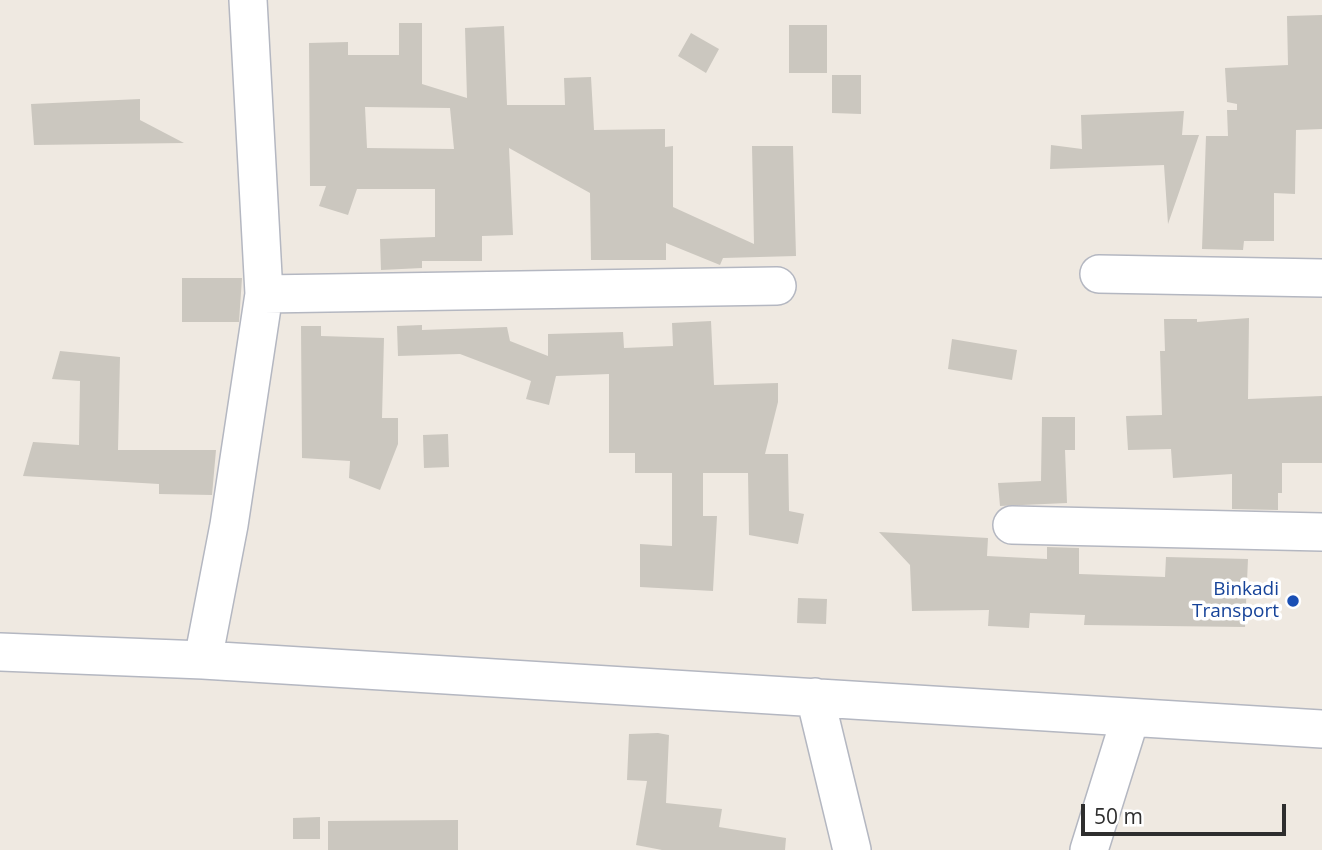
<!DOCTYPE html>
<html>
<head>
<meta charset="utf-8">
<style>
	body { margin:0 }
	#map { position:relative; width:1322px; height:850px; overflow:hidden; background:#efe9e1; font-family:"Open Sans",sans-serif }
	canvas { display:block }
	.scale { position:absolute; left:1081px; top:804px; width:205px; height:32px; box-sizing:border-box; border:4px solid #2e2e2e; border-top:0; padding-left:9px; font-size:21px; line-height:24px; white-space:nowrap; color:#2e2e2e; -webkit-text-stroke:5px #fff; paint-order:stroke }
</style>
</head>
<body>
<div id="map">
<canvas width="1322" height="850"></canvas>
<div class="scale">50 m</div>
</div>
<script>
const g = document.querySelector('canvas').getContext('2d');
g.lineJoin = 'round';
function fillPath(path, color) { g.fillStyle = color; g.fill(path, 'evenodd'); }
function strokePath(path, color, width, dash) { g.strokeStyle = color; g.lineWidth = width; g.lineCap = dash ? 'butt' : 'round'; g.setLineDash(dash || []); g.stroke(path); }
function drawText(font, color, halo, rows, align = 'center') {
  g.font = font + ' "Open Sans",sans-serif'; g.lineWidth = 7; g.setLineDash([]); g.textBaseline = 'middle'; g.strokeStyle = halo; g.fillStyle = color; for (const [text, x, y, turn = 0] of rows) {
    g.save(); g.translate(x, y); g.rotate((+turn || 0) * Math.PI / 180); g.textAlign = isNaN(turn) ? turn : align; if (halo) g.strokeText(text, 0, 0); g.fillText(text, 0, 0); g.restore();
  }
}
const building = new Path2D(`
	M1322,15v114l-26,1 -1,64 -21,-1v48h-30l-1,9 -41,-1 4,-113h22l-1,-26h10v-6l-10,-2 -2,-34 63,-3 -1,-49z
	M399,23h23v61l45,14 -2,-70 39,-2 3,79h58l-1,-27 27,-1 3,53 71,-1v18l8,-1v61l81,37 -2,-98h41l3,110 -73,2 -3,7 -54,-22v17h-75l-1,-67 -81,-45 4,87 -31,1v25h-60v7l-41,2 -1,-31 55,-2v-48h-78l-9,26 -29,-9 7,-20h-16l-1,-143 39,-1v13h51zM365,107l85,1 4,41 -87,-1z
	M789,25h38v48h-38z
	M691,33l28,16 -13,24 -28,-17z
	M832,75h29v39l-29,-1z
	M140,99v21l44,23 -150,2 -3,-41z
	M1184,111l-2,24h17l-31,89 -4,-59 -114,4 1,-24 31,4 -1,-34z
	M182,278h60l-3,44h-57z
	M1249,318l-1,81 74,-3v67h-40v30h-4v17l-46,-1v-35l-59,4 -2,-29 -43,1 -2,-34 36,-1 -2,-64h5l-1,-32h33v3z
	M711,321l3,64 64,-2v19l-13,52h23l1,57 15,3 -6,30 -49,-9 -1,-62h-45v43h14l-4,75 -73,-4v-43l32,2v-73h-37v-20h-26v-79l-53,2 -7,29 -23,-6 5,-18 -71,-27 -62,2 -1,-30 25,-1v5l85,-3 3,14 38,15v-22l75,-2 1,16 49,-2 -1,-23z
	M301,326h20v10l63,2 -2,80h16v26l-18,46 -31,-12 1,-17 -48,-3z
	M952,339l65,11 -5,30 -64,-11z
	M60,351l60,6 -2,93h98l-4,45 -53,-1v-10l-136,-8 10,-34 46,3 1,-64 -28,-2z
	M1042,417h33v33h-10l2,53 -67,3 -2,-23 43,-2z
	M448,434l1,33 -25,1 -1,-33z
	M879,532l109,6 -1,18 60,3v-12l32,1v26l86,3 1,-20 82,2 -3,68 -161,-2 1,-10 -55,-2 -1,15 -41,-2 1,-16 -77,1 -2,-46z
	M798,598l29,1 -1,25 -29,-1z
	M658,733l11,2 -3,68 56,6 -3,18 67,11 -1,12h-123l-26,-5 11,-64 -20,-1 2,-46z
	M320,817v22h-27v-21z
	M458,820v30h-130v-29z`);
const minor = new Path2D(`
	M1099,274l223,4
	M264,294l513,-8
	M1012,525l310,7
	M0,652l203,8 1119,69
	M203,660l26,-135 35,-231 -16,-294
	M815,697l37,153
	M1089,850l41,-131`);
const markers = [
	[1293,601,7,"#1a4fb4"]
];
const transitNames = [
	["Binkadi",1279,590],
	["Transport",1279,612]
];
fillPath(building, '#cbc7bf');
strokePath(minor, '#b4b7c1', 40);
strokePath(minor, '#fff', 37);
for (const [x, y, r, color] of markers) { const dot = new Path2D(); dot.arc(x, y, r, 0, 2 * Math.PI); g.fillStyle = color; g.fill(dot); strokePath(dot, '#fff', 2.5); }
drawText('19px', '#164399', '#fff', transitNames, 'right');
</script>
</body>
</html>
